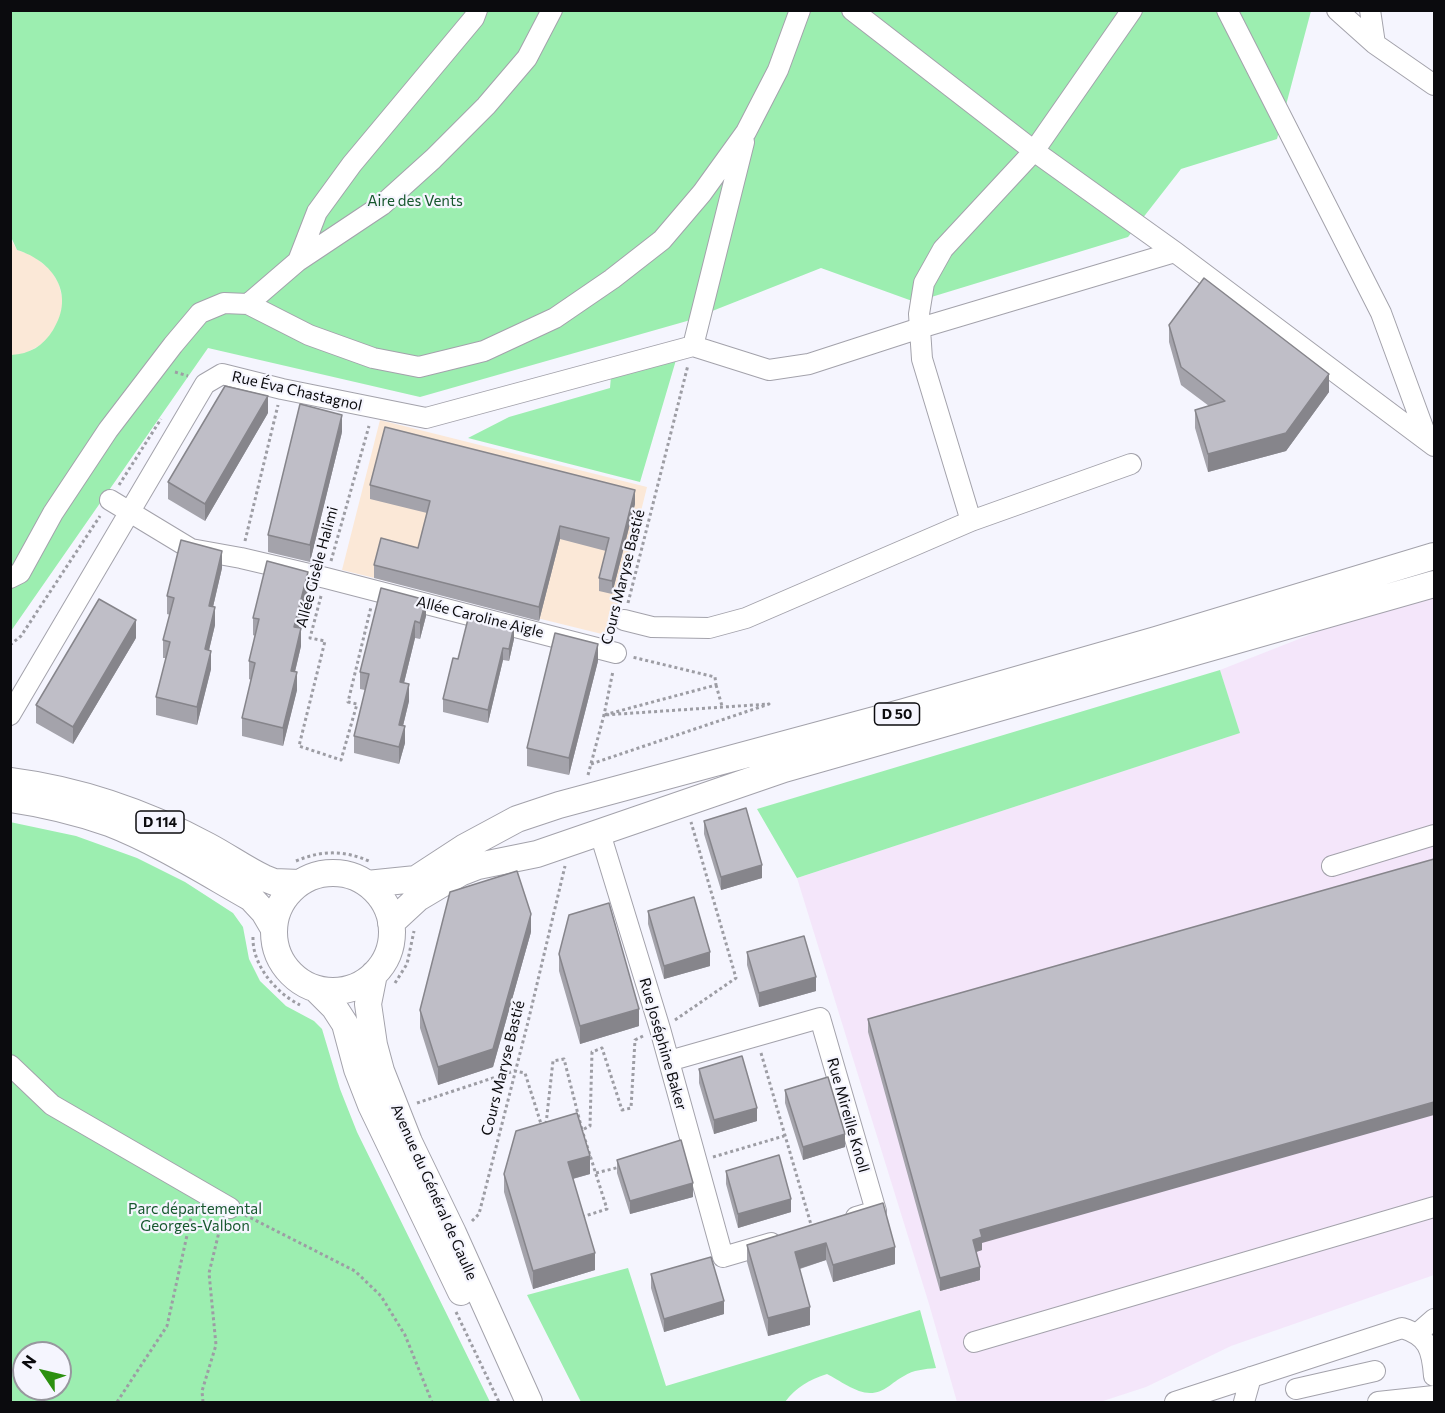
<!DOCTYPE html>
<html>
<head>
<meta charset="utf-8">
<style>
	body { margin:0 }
	#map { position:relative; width:1445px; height:1413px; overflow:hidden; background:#f5f5fe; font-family:Commissioner,sans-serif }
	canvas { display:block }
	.frame { position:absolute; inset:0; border:12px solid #0b0b0e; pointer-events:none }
	.north { position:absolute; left:12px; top:1341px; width:60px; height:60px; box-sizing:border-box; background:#f5f5fe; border:2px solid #97979e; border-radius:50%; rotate:305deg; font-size:16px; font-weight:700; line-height:24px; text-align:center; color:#0b0b0e }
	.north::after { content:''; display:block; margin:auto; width:21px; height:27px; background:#2c9010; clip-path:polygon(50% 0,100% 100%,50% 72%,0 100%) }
</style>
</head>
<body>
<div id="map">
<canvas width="1445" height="1413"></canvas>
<div class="frame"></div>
<div class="north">N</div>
</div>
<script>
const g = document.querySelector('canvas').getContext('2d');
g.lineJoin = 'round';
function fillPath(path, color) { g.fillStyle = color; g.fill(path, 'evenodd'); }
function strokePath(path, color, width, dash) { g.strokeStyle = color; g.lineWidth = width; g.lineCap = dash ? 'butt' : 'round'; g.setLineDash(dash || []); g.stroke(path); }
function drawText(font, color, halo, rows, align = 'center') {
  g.font = font + ' Commissioner,sans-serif'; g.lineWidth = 4.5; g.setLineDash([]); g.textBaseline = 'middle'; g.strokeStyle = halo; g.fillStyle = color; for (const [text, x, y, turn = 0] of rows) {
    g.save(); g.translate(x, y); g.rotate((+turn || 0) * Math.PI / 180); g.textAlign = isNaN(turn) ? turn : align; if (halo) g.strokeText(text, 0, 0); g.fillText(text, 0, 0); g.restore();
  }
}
const industrial = new Path2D(`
	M1434,586v689l-203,71 -85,41 -46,15h-143l-28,-98 -132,-426 442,-145 -19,-63z`);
const education = new Path2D(`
	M10,237l7,13 15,5 19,15 8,14 4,17 -3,18 -14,23 -20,11 -14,3 -2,-1z
	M380,420l267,67 -37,149 -268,-66z`);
const green = new Path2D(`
	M11,11h1300l-34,128 -96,30 -53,68 -213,65 -94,-34 -134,53 -267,76 -212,-49 -197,283v-276c19,-1 32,-9 42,-25 23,-36 0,-69 -36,-80l-6,-13z
	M676,360l-36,122 -172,-44 41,-21 101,-29 1,-12z
	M1220,670l20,63 -443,145 -40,-69z
	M10,822l66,14 61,22 48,24 48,31 10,14 6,32 11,22 26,25 28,15 8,8 18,60 17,43 133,270h-479zM24,1353h36v36h-36z
	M628,1268l38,118 254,-76 16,58c-11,1 -23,2 -32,8 -12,6 -19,17 -34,17 -14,0 -31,-13 -43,-19 -18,6 -31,13 -42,28h-204l-54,-107z`);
const path = new Path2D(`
	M175,372l13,4
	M119,485l42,-66
	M245,541l33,-136
	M331,561l38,-135
	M321,596l-11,42 15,3 -26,105 42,14 16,-56 -9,-2 23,-95
	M628,603l60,-238
	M10,645l11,-9 79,-120
	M716,685l6,21
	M591,764l178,-60 -165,11 112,-30 -1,-8 -83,-20
	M588,775l16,-60 9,-44
	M296,861c26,-11 49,-11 75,1
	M253,937c-1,28 23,56 47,68
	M395,983l12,-19 7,-33
	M675,1020l61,-42 -45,-156
	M761,1053l51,175
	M417,1103l97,-32 11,2 17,54
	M546,1124l7,-63 11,-2 18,71 8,-4 2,-74 10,-4 20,62 9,-2 4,-68 8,-4
	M713,1157l71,-21
	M596,1173l24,-6
	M245,1215l110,56 26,25 24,39 27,67
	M582,1217l25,-8 -25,-79
	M472,1221l7,-7 49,-192 37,-156
	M456,1312l43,90
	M117,1402l50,-76 26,-118
	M203,1402l-1,-11 14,-46 -7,-72 10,-41 4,-9`);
const minor = new Path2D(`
	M852,10l182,141 141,101 259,194
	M1227,10l154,303 47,128
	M1337,10l38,34
	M1370,10l5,34 59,41
	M298,261l19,-49 35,-48 122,-146 3,-8
	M248,304l50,-43 84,-56 51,-46 53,-53 41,-48 25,-48
	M693,346l76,24 40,-6 111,-36 255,-76
	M693,346l51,-204
	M110,500l81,49 50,9 85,20 290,75
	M971,521l-49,-162 -3,-45 5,-31 19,-34 91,-98 98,-141
	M10,578l10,-5 33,-60 55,-83 65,-85 27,-32 24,-10 24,1 61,31 64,23 46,9 65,-16 71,-33 57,-39 50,-39 40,-47 44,-61 32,-62 22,-60
	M624,620l28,7 57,1 37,-10 225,-97 160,-57
	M10,715l195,-331 17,-10 60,15 144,29 267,-72
	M601,831l2,12 57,186 63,228 48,-14
	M1332,866l102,-31
	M669,1061l151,-43 56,193 -20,6
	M10,1065l42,40 178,103
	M1418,1333l16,-14
	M974,1342l460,-135
	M1296,1389l79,-18
	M1175,1402l227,-74c26,8 30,21 32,48
	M1244,1402l7,-25
	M1378,1402l56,-6`);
const major = new Path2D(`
	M10,781c70,9 136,32 198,65 19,10 37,23 56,32l10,4 26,1
	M10,799c34,5 67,13 99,24 49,19 96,49 142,75l13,14 10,17
	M274 932a59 59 0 1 1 118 0a59 59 0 1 1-118 0Z
	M367,884l49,-5 49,-32 52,-28 42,-14 345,-93 252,-72 278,-84
	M391,923l27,-25 42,-25 18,-7 59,-12 247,-85 650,-185
	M374,974l-6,30 6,41 7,26 28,71 44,91 76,169
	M316,989l18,18 11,17 12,45 14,36 90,187`);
const wall = new Path2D(`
	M1169,325l160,67 -43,59 -78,21 -13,-44v-18l14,-4 -28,-21 -12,-43z
	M268,413l-63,108 -37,-22v-17z
	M342,432l-32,130 -42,-10v-17z
	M370,485l265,19 -23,90 -13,-3v-13l7,-27 -46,-12 -21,82 -165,-43v-13l44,-17 9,-35 -57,-14z
	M222,568l-9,39 2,18 -6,25 2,19 -14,56 -41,-10v-18l10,-39h-3v-18l7,-25 -3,-1v-18z
	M308,590l-9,38 2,18 -6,26 2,18 -14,56 -41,-10v-18l9,-38 -2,-1v-18l6,-25 -2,-1v-17z
	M426,600v16l-6,23 -5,-1 -11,45 5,18 -6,25 2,17 -6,21 -45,-11v-17l11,-46 -5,-1v-17z
	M136,638l-63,106 -37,-21v-18z
	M514,639l-5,22 -6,-1 -15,63 -45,-11v-13l15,-40z
	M598,661l-29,114 -42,-9v-18z
	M704,821l58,57 -41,12 -17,-56z
	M648,911l62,55 -46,13 -16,-55z
	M531,932l-38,135 -55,18 -18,-57v-18z
	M747,952l69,39 -57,16 -12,-42z
	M559,954l80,72 -59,18 -21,-73z
	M868,1019l114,224v7l-6,2 4,28 -40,11 -72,-259z
	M699,1069l58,52 -43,13 -15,-51z
	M785,1090l60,57 -42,13 -18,-57z
	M617,1160l76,37 -63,17 -13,-41z
	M726,1171l65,41 -53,16 -12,-44z
	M504,1174h86l-17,5 22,91 -62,19 -29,-97z
	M883,1203l12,61 -62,18 -7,-22 -26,9 10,56 -42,11 -21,-74v-17z
	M651,1274l73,40 -60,18 -13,-44z`);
const shadedWall = new Path2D(`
	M1329,374v18l-43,59 -78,21v-18z
	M268,396v17l-63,108v-17z
	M342,415v17l-32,130v-17z
	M635,490v14l-23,90v-13z
	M560,526v13l-21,82v-14z
	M222,551v17l-13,56v-18z
	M308,572v18l-14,55v-18z
	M426,600v16l-6,23v-16z
	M215,607v18l-10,42v-18z
	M136,620v18l-63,106v-17z
	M415,621v17l-15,61v-17z
	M514,626v13l-5,22v-12z
	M301,628v18l-10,42v-17z
	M598,644v17l-29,114v-17z
	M503,648v12l-15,63v-13z
	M211,651v18l-14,56v-18z
	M297,672v18l-14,56v-18z
	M409,684v17l-10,41v-17z
	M405,726v17l-6,21v-17z
	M762,865v13l-41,12v-13z
	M531,914v18l-38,135 -55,18v-18z
	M710,952v14l-46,13v-13z
	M816,977v14l-57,16v-14z
	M639,1009v17l-59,18v-18z
	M1434,1102v13l-452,128v7l-9,3v-13l7,-10z
	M757,1108v13l-43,13v-14z
	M845,1134v13l-42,13v-13z
	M590,1156v18l-22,6v-18z
	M693,1183v14l-63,17v-13z
	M791,1199v13l-53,16v-14z
	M826,1243v17l-31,10v-18z
	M895,1247v17l-62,18v-17z
	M595,1253v17l-62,19v-18z
	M980,1267v13l-40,11v-13z
	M724,1301v13l-60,18v-13z
	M810,1307v18l-42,11v-18z`);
const building = new Path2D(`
	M1204,278l125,96 -43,59 -78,21 -13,-44 30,-9 -44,-34 -12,-42z
	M225,386l43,10 -63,108 -37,-22z
	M300,404l42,11 -32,130 -42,-10z
	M385,427l250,63 -23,91 -13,-3 10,-40 -49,-12 -21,81 -165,-42 7,-27 37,10 12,-47 -60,-16z
	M181,540l41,11 -13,55 6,1 -10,42 6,2 -14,56 -41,-10 14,-55 -7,-2 11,-42 -7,-2z
	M267,561l41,11 -14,55 7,1 -10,43 6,1 -14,56 -41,-10 13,-55 -6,-2 10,-42 -6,-1z
	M381,588l45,12 -6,23 -5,-2 -15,61 9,2 -10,41 6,1 -6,21 -45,-11 15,-62 -9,-2z
	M99,599l37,21 -63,107 -37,-22z
	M469,615l45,11 -5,23 -6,-1 -15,62 -45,-11 10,-41 5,1z
	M555,633l43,11 -29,114 -42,-10z
	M746,808l16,57 -41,12 -17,-56z
	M1434,859v243l-454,128 2,7 -9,3 7,27 -40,11 -72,-259z
	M517,871l14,43 -38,135 -55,18 -18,-57 30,-118z
	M694,897l16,55 -46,14 -16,-55z
	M609,903l30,106 -59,17 -21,-72 10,-39z
	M804,936l12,41 -57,16 -12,-41z
	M742,1056l15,52 -43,12 -15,-51z
	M828,1077l17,57 -42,13 -18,-57z
	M577,1113l13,43 -22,6 27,91 -62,18 -29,-97 12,-43z
	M681,1140l12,43 -63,18 -13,-41z
	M779,1155l12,44 -53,15 -12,-43z
	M883,1203l12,44 -62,18 -7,-22 -31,9 15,55 -42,11 -21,-73z
	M711,1257l13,44 -60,18 -13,-45z`);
const shields = [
	[897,714,45],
	[160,822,48]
];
const shieldNames = [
	["D 50",897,714],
	["D 114",160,822]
];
const parkNames = [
	["Aire des Vents",415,201],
	["Parc départemental",195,1209],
	["Georges-Valbon",195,1226]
];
const streetNames = [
	["Rue Éva Chastagnol",297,391,13],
	["Allée Gisèle Halimi",317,567,-75],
	["Cours Maryse Bastié",623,577,-76],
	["Allée Caroline Aigle",480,617,14],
	["Rue Joséphine Baker",663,1044,74],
	["Cours Maryse Bastié",503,1068,-76],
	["Rue Mireille Knoll",848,1115,74],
	["Avenue du Général de Gaulle",434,1192,66]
];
fillPath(industrial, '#f4e6fa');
fillPath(education, '#fbe8d7');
fillPath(green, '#9ceeb0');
strokePath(minor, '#a3a2ab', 22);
strokePath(major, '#a3a2ab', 28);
strokePath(path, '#9d9da4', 3, [3, 3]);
strokePath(minor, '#fff', 20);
strokePath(major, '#fff', 26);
fillPath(wall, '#a4a3ab');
fillPath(shadedWall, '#86858b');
fillPath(building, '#bfbec7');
strokePath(building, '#86858b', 1.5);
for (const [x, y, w] of shields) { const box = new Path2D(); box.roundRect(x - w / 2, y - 11, w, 22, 4.5); g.fillStyle = '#f5f5fe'; g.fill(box); strokePath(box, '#0b0b0e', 1.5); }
drawText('bold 14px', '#0b0b0e', null, shieldNames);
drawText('15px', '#17582e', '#f5f5fe', parkNames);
drawText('15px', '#0b0b0e', '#f5f5fe', streetNames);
</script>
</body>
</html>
